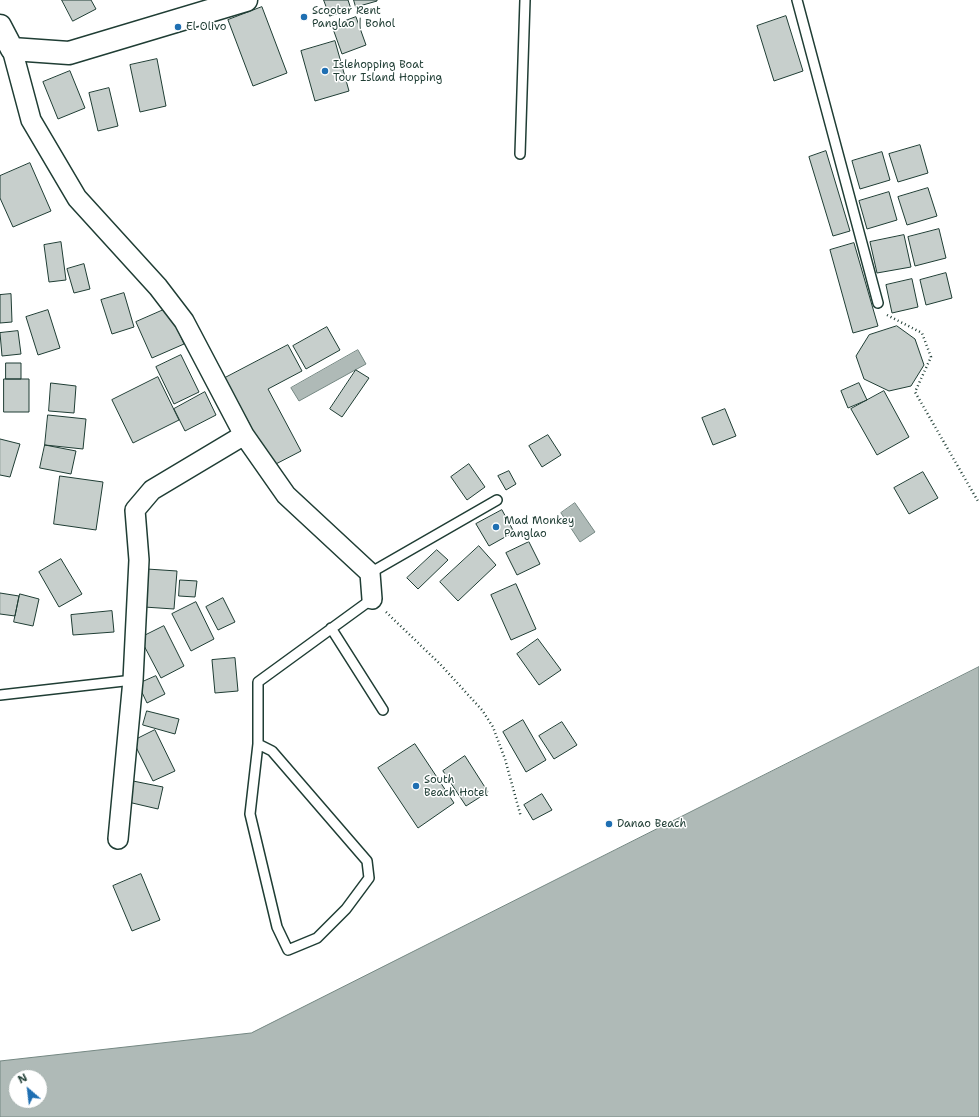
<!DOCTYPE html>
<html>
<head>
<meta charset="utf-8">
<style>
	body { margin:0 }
	#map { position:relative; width:979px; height:1117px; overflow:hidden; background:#fff; font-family:"Shantell Sans",sans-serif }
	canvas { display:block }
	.north { position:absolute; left:8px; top:1069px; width:40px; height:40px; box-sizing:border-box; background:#fff; border:1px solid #a5b1ae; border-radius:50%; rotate:332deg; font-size:11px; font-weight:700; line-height:16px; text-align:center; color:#1f3d34 }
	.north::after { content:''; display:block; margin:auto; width:14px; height:18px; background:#1f6fb2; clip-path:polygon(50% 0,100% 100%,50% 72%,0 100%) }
</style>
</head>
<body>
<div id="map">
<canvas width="979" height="1117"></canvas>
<div class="north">N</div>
</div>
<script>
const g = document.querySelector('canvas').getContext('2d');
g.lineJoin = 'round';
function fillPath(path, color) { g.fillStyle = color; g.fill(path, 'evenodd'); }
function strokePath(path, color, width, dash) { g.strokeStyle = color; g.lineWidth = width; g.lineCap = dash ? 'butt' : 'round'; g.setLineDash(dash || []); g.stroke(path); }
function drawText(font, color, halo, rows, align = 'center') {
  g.font = font + ' "Shantell Sans",sans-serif'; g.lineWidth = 3; g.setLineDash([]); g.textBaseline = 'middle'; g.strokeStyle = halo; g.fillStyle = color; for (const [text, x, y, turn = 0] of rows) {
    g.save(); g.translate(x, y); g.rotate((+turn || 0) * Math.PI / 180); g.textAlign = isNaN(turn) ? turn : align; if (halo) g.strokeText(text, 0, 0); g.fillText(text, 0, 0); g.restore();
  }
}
const water = new Path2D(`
	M358,350l8,14 -67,37 -8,-13z
	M575,503l20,29 -15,10 -19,-29z
	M979,667v450h-979v-56l251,-28zM16,1077h24v24h-24z`);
const building = new Path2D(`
	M62,0h29l5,9 -23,12z
	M324,0h24l3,9 -21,7z
	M354,0h23v1l-21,6z
	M262,7l25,66 -34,13 -25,-66z
	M786,16l17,55 -29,10 -17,-55z
	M356,17l10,28 -24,9 -10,-28z
	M335,41l14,50 -34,10 -14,-50z
	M157,59l9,47 -26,6 -10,-47z
	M70,71l15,37 -27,11 -15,-37z
	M109,88l9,38 -20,5 -9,-38z
	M920,145l8,28 -30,9 -9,-28z
	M826,151l24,80 -17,5 -24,-79z
	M882,152l8,28 -30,9 -8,-28z
	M30,163l21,48 -38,16 -13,-29v-22z
	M928,188l9,28 -30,9 -9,-28z
	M889,192l8,28 -30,9 -8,-28z
	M939,229l7,29 -31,8 -7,-29z
	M904,235l7,32 -34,6 -7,-31z
	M61,242l5,38 -17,2 -5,-37z
	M854,243l24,83 -25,7 -23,-83z
	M84,264l6,25 -16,4 -7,-24z
	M946,273l6,25 -26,7 -6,-25z
	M912,279l6,28 -26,6 -6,-28z
	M124,293l10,34 -22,7 -11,-34z
	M11,294l1,28 -12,1v-28z
	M168,308l16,36 -32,14 -16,-36z
	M48,310l12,38 -22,7 -12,-38z
	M897,326l18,13 9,26 -13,21 -22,5 -25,-12 -8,-23 13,-21z
	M327,327l13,23 -34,19 -13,-23z
	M18,331l3,23 -19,2 -2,-23z
	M288,345l14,26 -34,18 33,62 -29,15 -47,-88z
	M181,355l18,37 -25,12 -18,-37z
	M6,363h15v16h-15z
	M356,370l13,8 -27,39 -12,-8z
	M158,377l21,43 -46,23 -21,-43z
	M4,379h25v33h-25z
	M51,383l25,3 -2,27 -25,-2z
	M859,383l8,17 -19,8 -7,-17z
	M884,391l25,46 -32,18 -26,-46z
	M205,392l11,23 -31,16 -11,-22z
	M725,409l11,27 -23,9 -11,-27z
	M48,415l38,4 -3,30 -38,-4z
	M548,435l13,20 -19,12 -13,-21z
	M0,439l20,5 -10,33 -10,-2z
	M45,445l31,6 -5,23 -31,-6z
	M469,464l16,23 -18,13 -16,-23z
	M509,471l7,13 -10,6 -8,-14z
	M923,472l15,26 -29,16 -15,-26z
	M60,476l43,6 -7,48 -42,-6z
	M502,510l12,22 -25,14 -13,-22z
	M529,542l11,22 -23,11 -11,-22z
	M479,546l17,19 -38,36 -18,-19z
	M437,550l11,10 -30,29 -11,-11z
	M61,559l21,35 -23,13 -20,-35z
	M147,569l30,2 -3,38 -30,-2z
	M180,580l17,1 -2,16 -16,-1z
	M516,584l20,45 -25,11 -20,-45z
	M0,593l19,3 -4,20 -15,-2z
	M20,594l19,5 -6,27 -19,-4z
	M223,598l12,24 -17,8 -12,-23z
	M196,602l18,37 -23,12 -19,-37z
	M112,611l2,21 -41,3 -2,-20z
	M164,626l20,40 -23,12 -21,-40z
	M538,639l23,31 -22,15 -22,-31z
	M235,658l3,33 -23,2 -3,-33z
	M156,676l9,18 -18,9 -9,-19z
	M147,711l32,8 -4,15 -32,-9z
	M523,720l23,40 -20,12 -23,-40z
	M562,722l15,23 -23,14 -15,-23z
	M155,730l20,41 -22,10 -20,-40z
	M415,744l39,59 -36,25 -40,-60z
	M465,756l23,36 -22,14 -23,-35z
	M133,781l30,6 -5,22 -30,-7z
	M542,794l10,16 -19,10 -9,-15z
	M141,874l19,46 -28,11 -19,-45z`);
const path = new Path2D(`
	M887,315l35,18 9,24 -16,35 64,111
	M386,612l54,52 42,46 11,17 12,32 16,58`);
const lane = new Path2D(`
	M797,0l81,303
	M520,154l5,-154
	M370,573l127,-73
	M331,628l52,82
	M0,695l133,-15
	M258,744l14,7 95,110 2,17 -23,31 -29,29 -29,12 -11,-23 -27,-113 8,-70v-62l114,-83`);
const street = new Path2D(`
	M12,49l19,71 46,78 81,89 26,34 60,114 42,60 84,78 2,26
	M118,839l15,-159 6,-120 -4,-50 17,-20 92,-55`);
const secondary = new Path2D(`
	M0,26l12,23 57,4 177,-53`);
const markers = [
	[304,17,4,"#1f6fb2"],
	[178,27,4,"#1f6fb2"],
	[325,71,4,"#1f6fb2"],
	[496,527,4,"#1f6fb2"],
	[416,786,4,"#1f6fb2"],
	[609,824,4,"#1f6fb2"]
];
const poiNames = [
	["Scooter Rent",312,11],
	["Panglao | Bohol",312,24],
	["El Olivo",186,27],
	["Islehopping Boat",333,65],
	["Tour Island Hopping",333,78],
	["Mad Monkey",504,521],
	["Panglao",504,534],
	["South",424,780],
	["Beach Hotel",424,793],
	["Danao Beach",617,824]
];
fillPath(water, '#afbab7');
strokePath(water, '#758883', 1);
fillPath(building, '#c7cfcc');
strokePath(building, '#1f3d34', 1);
strokePath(lane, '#1f3d34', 12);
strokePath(street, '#1f3d34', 22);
strokePath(secondary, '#1f3d34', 25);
strokePath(path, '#1f3d34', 2.5, [1, 3]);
strokePath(lane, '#fff', 9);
strokePath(street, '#fff', 19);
strokePath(secondary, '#fff', 22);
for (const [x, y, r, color] of markers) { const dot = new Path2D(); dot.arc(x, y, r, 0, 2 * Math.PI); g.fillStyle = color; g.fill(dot); strokePath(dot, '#fff', 1.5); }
drawText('11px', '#1f3d34', '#fff', poiNames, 'left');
</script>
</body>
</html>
